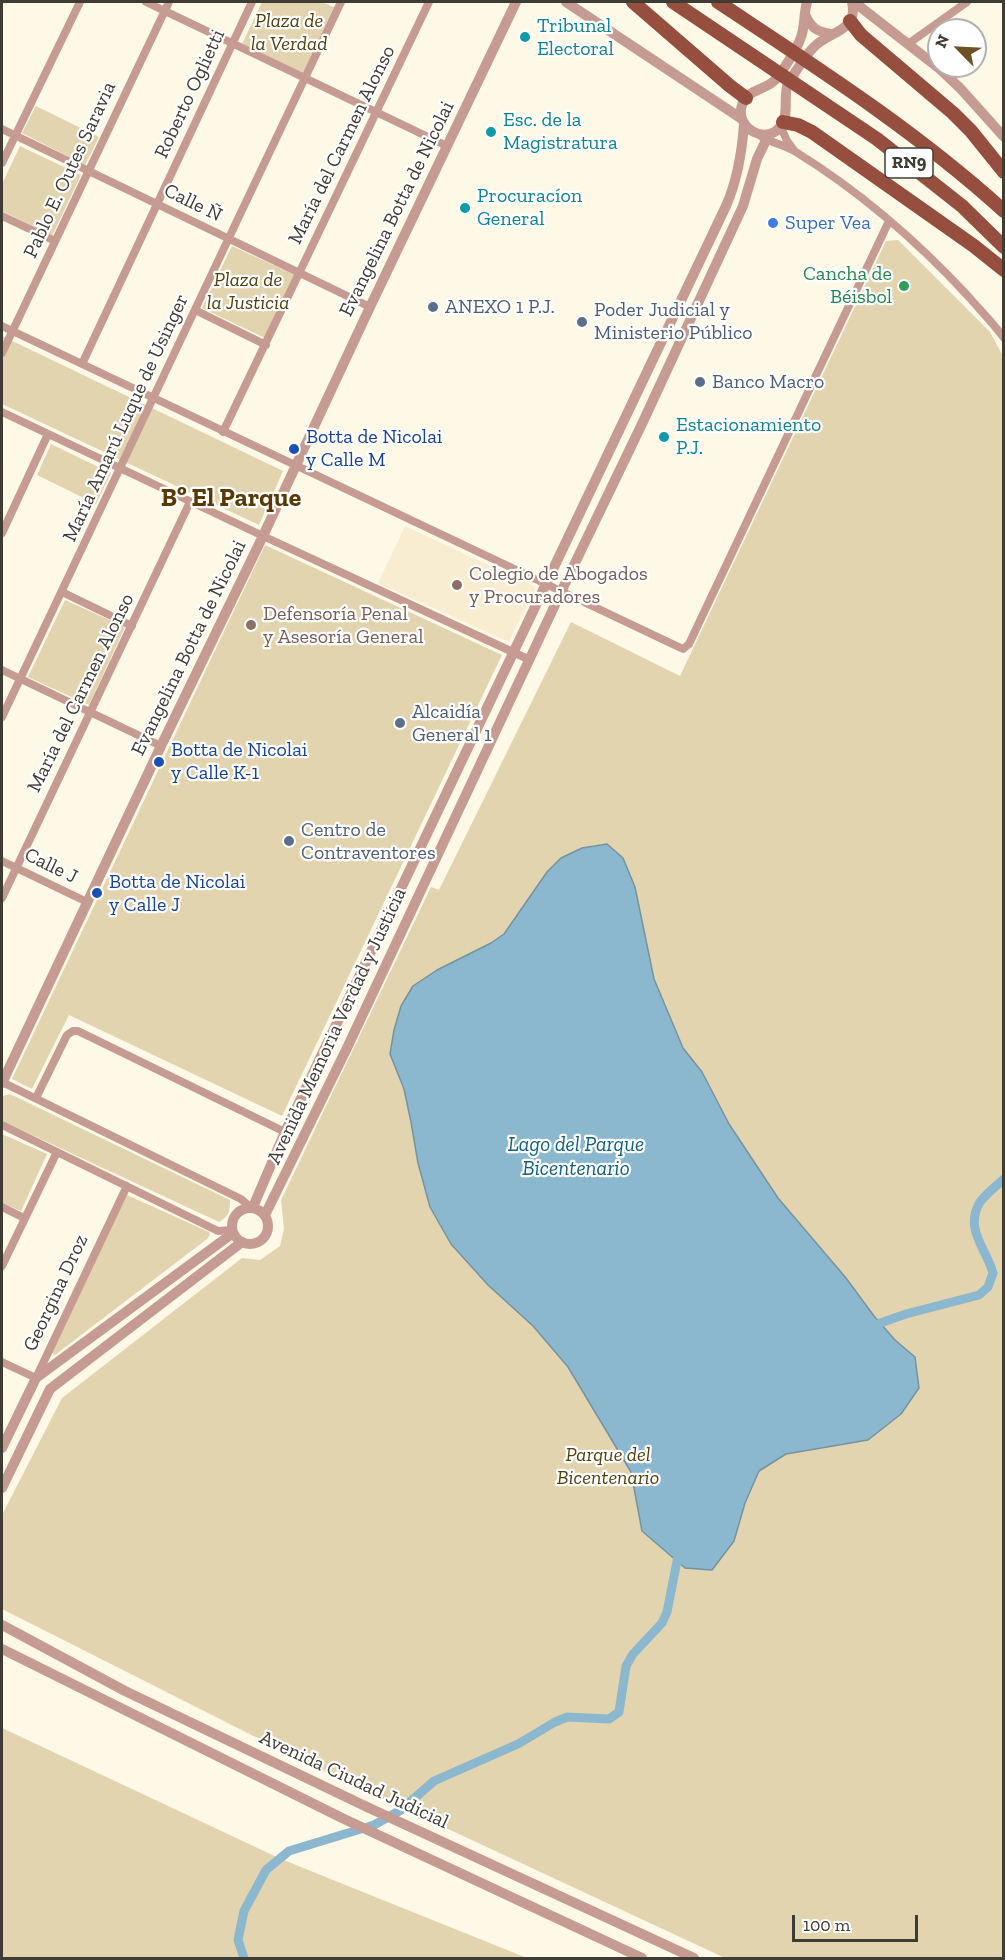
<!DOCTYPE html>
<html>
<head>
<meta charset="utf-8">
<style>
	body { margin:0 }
	#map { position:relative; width:1005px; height:1960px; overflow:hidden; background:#fef8e7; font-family:"Zilla Slab",serif }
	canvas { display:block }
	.frame { position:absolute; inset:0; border:3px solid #3f3c34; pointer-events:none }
	.north { position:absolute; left:927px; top:18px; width:60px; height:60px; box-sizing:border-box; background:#fff; border:2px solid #b2b1ae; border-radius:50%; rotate:294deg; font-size:16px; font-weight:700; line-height:24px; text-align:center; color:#3f3c34 }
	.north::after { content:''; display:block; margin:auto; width:21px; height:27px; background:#6f5126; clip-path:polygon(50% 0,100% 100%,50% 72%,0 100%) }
	.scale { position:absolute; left:792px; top:1915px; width:126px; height:27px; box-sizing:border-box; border:3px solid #3f3c34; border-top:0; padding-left:8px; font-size:18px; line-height:21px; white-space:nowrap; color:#3f3c34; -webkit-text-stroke:4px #fff; paint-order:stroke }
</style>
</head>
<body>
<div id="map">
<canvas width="1005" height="1960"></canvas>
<div class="frame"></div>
<div class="north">N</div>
<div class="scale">100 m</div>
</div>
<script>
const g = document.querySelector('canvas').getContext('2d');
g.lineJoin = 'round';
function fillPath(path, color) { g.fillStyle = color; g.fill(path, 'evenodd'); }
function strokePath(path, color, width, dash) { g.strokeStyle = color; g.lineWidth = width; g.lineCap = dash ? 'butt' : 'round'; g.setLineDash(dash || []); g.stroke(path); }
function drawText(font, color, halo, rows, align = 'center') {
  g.font = font + ' "Zilla Slab",serif'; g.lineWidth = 4.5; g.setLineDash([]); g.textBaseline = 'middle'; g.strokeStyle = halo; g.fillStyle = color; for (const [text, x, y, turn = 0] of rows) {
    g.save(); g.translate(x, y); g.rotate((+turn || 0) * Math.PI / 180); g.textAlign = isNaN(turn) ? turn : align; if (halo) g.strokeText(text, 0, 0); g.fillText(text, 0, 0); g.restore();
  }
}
const built = new Path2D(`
	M405,526l131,61 -27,55 -131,-59z`);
const green = new Path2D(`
	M262,2h60l12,5 -31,66 -61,-29z
	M36,106l63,31 -14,28 -63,-32z
	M20,146l61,29 -29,61 -50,-25v-27z
	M898,240l92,92 13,24v1602h-278l-410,-191 -313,-158v-94l60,-117 180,-140 18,2 20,-14 4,-17 -3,-29 150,-313 8,3 132,-268 109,54 206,-435z
	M232,246l63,29 -30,63 -63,-30z
	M2,336l281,135 -24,54 -257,-121z
	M51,444l60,29 -15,31 -59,-29z
	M265,545l237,110 -220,461 -213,-101 -37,74 -20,-10z
	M65,600l60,27 -36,78 -61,-28z
	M10,1094l220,106c0,12 -1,16 -11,22l-217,-101v-21l1,-4z
	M2,1134l45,20 -26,57 -19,-8z
	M127,1195l82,37 1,3 -3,4 -152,116 -4,-3z
	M2,1728l279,131 246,99h-525z`);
const water = new Path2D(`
	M607,844l16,14 12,29 19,92 29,69 19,24 27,52 49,74 68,80 28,38 21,24 20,17 4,31 -18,26 -33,26 -82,14 -27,17 -14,32 -11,38 -22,29 -27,-2 -43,-37 -11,-59 -63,-105 -35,-41 -45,-41 -37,-41 -21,-37 -12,-44 -7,-41 -7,-33 -14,-35 4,-24 7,-24 12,-20 24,-16 54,-27 13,-9 43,-62 14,-14 21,-10z`);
const canal = new Path2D(`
	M869,1327l37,-13 73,-19 9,-8 5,-14c-7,-25 -29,-44 -13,-71 6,-8 16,-16 24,-23
	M244,1958l-6,-18 6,-29 22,-41 23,-19 85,-26 27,-15 33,-29 84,-37 37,-22 12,-5 42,2 10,-7 7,-46 7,-12 29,-31 5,-11 12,-61`);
const minor = new Path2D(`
	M146,2l301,144
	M908,44l59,-42
	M781,127l6,14 6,8
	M2,129l368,178
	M762,137c10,6 23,8 34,15 63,39 121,89 172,144 12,14 25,27 36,42
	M2,163l78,-161
	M2,216l53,25
	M195,310l71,35
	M2,326l681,323 6,-5 200,-423
	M2,353l167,-351
	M82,364l170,-362
	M2,412l261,124 267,124
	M223,432l206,-430
	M2,533l46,-99
	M62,592l70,34
	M2,670l159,76
	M2,717c114,-237 225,-477 339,-715
	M2,861l85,41
	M2,898l188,-396
	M2,1082l239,117 9,8
	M36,1098l31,-63 6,-4h5l207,101
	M2,1125l216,106 14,-1
	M2,1207l22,11
	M2,1266l55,-114
	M2,1362l34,16 91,-192`);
const tertiary = new Path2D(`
	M566,2l176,117
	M807,2c-3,10 -2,21 -5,32 -4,15 -16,31 -25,44 -10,13 -30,10 -35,27 -8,24 27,42 40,19 7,-11 1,-28 6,-41 8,-11 15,-25 25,-35 15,-17 46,-16 39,-46
	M854,2l86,67 20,19 44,49
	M805,14c5,13 12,18 26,20
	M2,1083l159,-337 102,-210 107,-229 146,-305
	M253,1207l32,-75 441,-926c11,-25 16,-54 18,-82
	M232 1226a18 18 0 1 1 36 0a18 18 0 1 1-36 0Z
	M265,1215l82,-167 215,-458 79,-164 102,-220 14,-47 12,-25
	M2,1448l34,-70 197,-145
	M2,1488l48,-99 192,-147
	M2,1625l123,66 242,116 327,151
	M2,1649l340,169 300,140`);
const primary = new Path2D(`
	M633,2l97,84 16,12
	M673,2l204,137 85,67 42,41
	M718,2c98,65 198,129 286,209
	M850,21l11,14 92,78 18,18 33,41
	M783,122l15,3 14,7 162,114 30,24`);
const markers = [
	[525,37,6,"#0f9aa8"],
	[491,132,6,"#0f9aa8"],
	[465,208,6,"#0f9aa8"],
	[773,223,6,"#3f7fe0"],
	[904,286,6,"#2e9e5b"],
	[433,307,6,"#5c6f8a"],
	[582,322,6,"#5c6f8a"],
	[700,382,6,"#5c6f8a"],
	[664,437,6,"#0f9aa8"],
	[294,449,6,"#1a4fb4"],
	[457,585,6,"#8d6e63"],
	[251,625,6,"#8d6e63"],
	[400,723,6,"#5c6f8a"],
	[159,762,6,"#1a4fb4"],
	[289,841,6,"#5c6f8a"],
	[97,893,6,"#1a4fb4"]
];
const shields = [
	[909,163,48]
];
const shieldNames = [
	["RN9",909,163]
];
const parkNames = [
	["Plaza de",289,21],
	["la Verdad",289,44],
	["Plaza de",248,280],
	["la Justicia",248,303],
	["Parque del",608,1455],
	["Bicentenario",608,1478]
];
const cultureNames = [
	["Tribunal",537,26],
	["Electoral",537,49],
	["Esc. de la",503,120],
	["Magistratura",503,143],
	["Procuracíon",477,196],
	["General",477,219],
	["Estacionamiento",676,425],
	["P.J.",676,448]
];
const streetNames = [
	["Roberto Oglietti",190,94,-65],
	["María del Carmen Alonso",342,145,-64],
	["Pablo E. Outes Saravia",70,170,-65],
	["Calle Ñ",193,203,26],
	["Evangelina Botta de Nicolai",397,209,-64],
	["María Amarú Luque de Usinger",126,418,-65],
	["Evangelina Botta de Nicolai",189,648,-64],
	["María del Carmen Alonso",81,693,-64],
	["Calle J",51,866,26],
	["Avenida Memoria Verdad y Justicia",337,1026,-65],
	["Georgina Droz",56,1293,-65],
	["Avenida Ciudad Judicial",354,1780,25]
];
const shopNames = [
	["Super Vea",785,223]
];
const leisureNames = [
	["Cancha de",892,274],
	["Béisbol",892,297]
];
const serviceNames = [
	["ANEXO 1 P.J.",445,307],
	["Poder Judicial y",594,310],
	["Ministerio Público",594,333],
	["Banco Macro",712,382],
	["Alcaidía",412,712],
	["General 1",412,735],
	["Centro de",301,830],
	["Contraventores",301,853]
];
const transitNames = [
	["Botta de Nicolai",306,437],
	["y Calle M",306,460],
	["Botta de Nicolai",171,750],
	["y Calle K-1",171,773],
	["Botta de Nicolai",109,882],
	["y Calle J",109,905]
];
const educationNames = [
	["Colegio de Abogados",469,574],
	["y Procuradores",469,597],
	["Defensoría Penal",263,614],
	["y Asesoría General",263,637]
];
const waterNames = [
	["Lago del Parque",576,1145],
	["Bicentenario",576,1169]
];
const districtNames = [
	["Bº El Parque",231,499]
];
fillPath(built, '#f9edd1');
fillPath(green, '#e3d4b0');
fillPath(water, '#8cb8cf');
strokePath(water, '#7593a0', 1.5);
strokePath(canal, '#8cb8cf', 9);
strokePath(minor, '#c69c92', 8);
strokePath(tertiary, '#c69c92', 10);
strokePath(primary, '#964e3f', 14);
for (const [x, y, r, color] of markers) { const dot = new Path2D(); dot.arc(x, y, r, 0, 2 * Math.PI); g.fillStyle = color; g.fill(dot); strokePath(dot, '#fff', 2); }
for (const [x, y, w] of shields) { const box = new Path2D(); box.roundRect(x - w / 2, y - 15, w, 30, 4.5); g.fillStyle = '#fff'; g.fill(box); strokePath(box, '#3f3c34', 1.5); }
drawText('bold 18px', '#3f3c34', null, shieldNames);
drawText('italic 20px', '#52410e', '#fff', parkNames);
drawText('20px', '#0d838f', '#fff', cultureNames, 'left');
drawText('20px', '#3f3c34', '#fff', streetNames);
drawText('20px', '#366cbe', '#fff', shopNames, 'left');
drawText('20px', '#27864d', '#fff', leisureNames, 'right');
drawText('20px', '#4e5e75', '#fff', serviceNames, 'left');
drawText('20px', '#164399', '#fff', transitNames, 'left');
drawText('20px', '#785e54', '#fff', educationNames, 'left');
drawText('italic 21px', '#106080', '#fff', waterNames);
drawText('bold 26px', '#593900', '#fff', districtNames);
</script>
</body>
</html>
